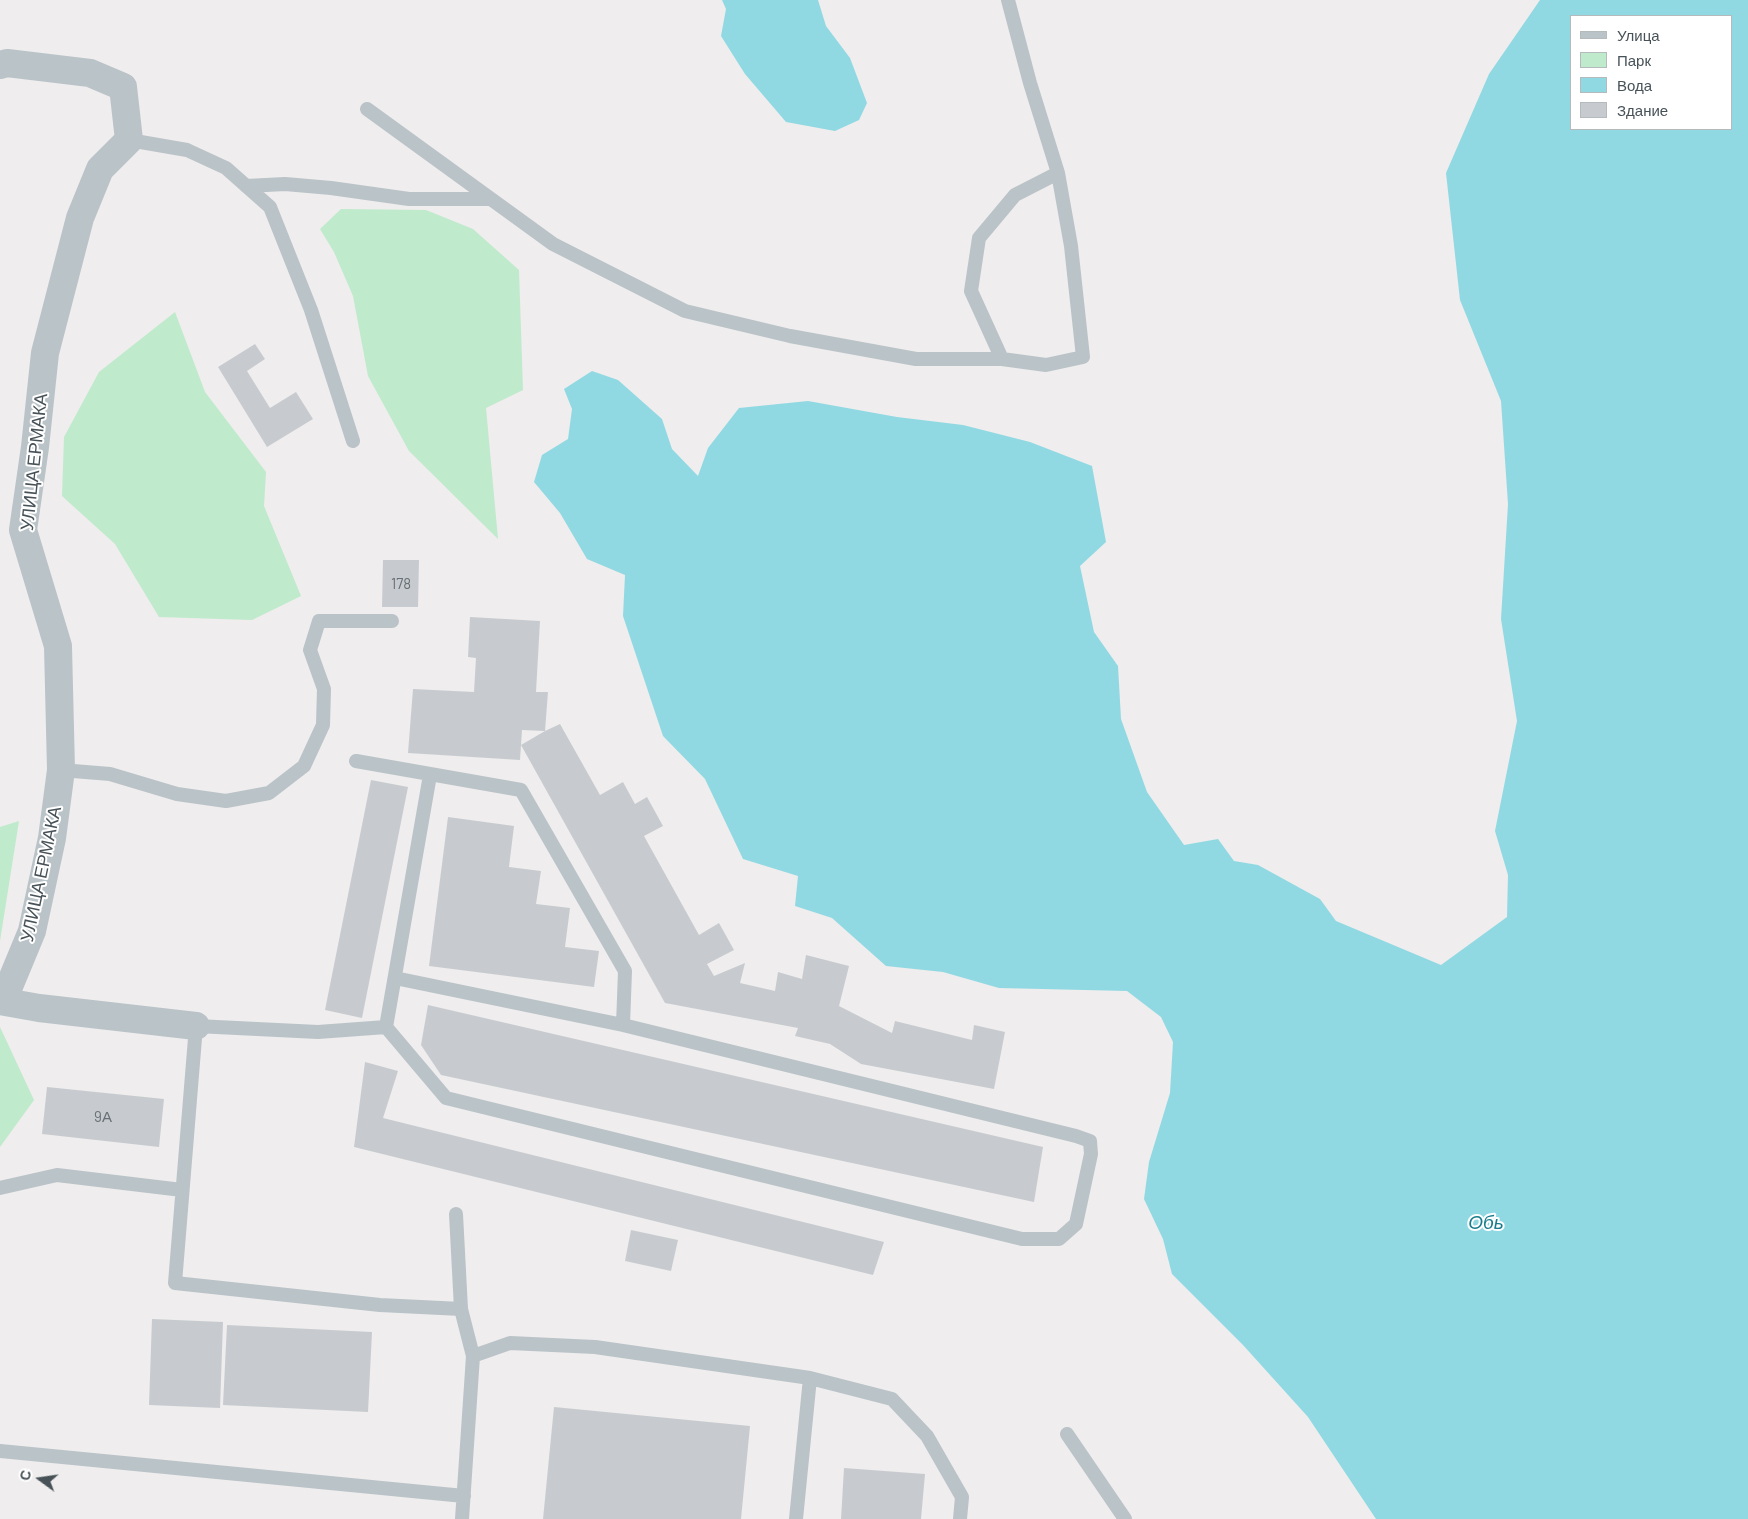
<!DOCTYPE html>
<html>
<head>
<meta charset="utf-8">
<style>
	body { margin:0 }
	#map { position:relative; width:1748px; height:1519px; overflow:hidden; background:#efeded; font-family:Barlow,sans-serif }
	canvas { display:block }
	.legend { position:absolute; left:1570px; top:15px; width:162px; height:115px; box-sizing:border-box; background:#fff; border:1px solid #b5babc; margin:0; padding:6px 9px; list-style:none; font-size:15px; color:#475258 }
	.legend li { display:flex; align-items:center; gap:10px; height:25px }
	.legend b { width:25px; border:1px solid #b5babc }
	.north { position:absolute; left:15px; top:1454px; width:50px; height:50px; -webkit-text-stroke:4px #fff; paint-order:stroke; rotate:284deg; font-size:14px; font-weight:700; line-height:20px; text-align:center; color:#475258 }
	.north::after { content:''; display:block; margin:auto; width:18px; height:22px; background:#475258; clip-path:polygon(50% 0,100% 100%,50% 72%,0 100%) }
</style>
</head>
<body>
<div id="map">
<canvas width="1748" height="1519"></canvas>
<ul class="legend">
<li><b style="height:6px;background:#bac3c8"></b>Улица</li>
<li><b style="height:14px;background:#bfeacc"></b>Парк</li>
<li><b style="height:14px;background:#90d9e3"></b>Вода</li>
<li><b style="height:14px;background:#c7cbcf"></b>Здание</li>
</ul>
<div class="north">С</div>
</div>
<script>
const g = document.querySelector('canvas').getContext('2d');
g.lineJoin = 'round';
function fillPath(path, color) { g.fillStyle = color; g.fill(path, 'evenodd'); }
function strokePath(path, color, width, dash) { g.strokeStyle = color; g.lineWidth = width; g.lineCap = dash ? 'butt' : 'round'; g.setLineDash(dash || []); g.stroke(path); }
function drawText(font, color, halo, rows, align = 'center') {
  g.font = font + ' Barlow,sans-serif'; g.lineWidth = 4; g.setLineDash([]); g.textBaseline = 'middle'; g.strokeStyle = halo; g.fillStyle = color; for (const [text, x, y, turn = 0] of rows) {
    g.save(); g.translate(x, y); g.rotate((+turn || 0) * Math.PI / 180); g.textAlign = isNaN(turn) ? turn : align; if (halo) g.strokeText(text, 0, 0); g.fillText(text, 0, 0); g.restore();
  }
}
const green = new Path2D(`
	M341,209l85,1 47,19 46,41 4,120 -37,18 12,131 -89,-88 -41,-75 -15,-80 -19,-44 -14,-23z
	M175,312l30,80 61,80 -2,34 37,90 -49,24 -93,-3 -44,-73 -53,-48 2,-59 35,-65z
	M19,821l-19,120v-114z
	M0,1027l34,73 -34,47z`);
const water = new Path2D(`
	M722,0h96l8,26 24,32 17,45 -8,17 -24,11 -49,-9 -41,-48 -24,-38 5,-27z
	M1540,0h208v1519h-372l-68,-102 -65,-72 -71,-71 -9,-35 -19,-40 5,-37 21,-69 3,-51 -12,-25 -34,-26 -128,-3 -56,-16 -57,-6 -54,-48 -37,-12 3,-30 -55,-17 -38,-80 -42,-43 -40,-120 2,-41 -38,-16 -27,-46 -26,-31 8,-27 26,-16 4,-30 -8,-20 28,-18 26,9 44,39 10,30 26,27 10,-28 31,-40 69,-7 89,16 66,8 67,17 62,24 14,76 -26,24 14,66 24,34 3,53 26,73 37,53 34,-6 16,22 24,4 62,34 16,22 105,44 66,-48 1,-42 -13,-44 22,-110 -16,-102 7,-115 -7,-103 -41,-101 -14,-127 43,-99zM1732,16v113h-160v-113z`);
const building = new Path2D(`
	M255,344l10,15 -18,12 23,37 26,-16 17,27 -46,28 -49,-80z
	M383,560h36l-1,47h-36z
	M470,617l70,4 -4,71h12l-3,39 15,-7 40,71 23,-13 12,22 12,-7 16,29 -19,10 55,99 20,-12 15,27 -27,14 7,12 31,-13 -5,20 35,8 3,-19 24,7 4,-24 43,11 -10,40 53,27 3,-12 77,19 2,-15 31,7 -11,57 -133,-25 -31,-20 -35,-8 3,-8 -133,-25 -144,-258 -1,15 -112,-7 5,-64 61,3 2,-34 -8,-1zM522,730l23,1 -24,14z
	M371,780l37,7 -46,231 -37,-8z
	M448,817l66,9 -5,41 32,4 -5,33 34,4 -5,39 34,4 -5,36 -165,-21z
	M428,1005l615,142 -9,55 -593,-127 -20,-30z
	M365,1062l33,9 -15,47 501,124 -11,33 -519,-128z
	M47,1087l117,12 -5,48 -117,-13z
	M631,1230l47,10 -7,31 -46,-10z
	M152,1319l71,3 -3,86 -71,-3z
	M227,1325l145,7 -4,80 -145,-7z
	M554,1407l196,19 -9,93h-198z
	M844,1468l81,6 -4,45h-80z`);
const service = new Path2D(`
	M367,109l186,135 132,67 105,25 126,23h86l44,6 37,-8 -12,-111 -13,-73 -28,-90 -22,-83
	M129,140l58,10 39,18 44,39 41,103 42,131
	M246,186l39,-2 46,4 78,11h81
	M1002,359l-31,-68 8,-53 36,-43 43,-22
	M356,761l165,29 104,181 -2,54
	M61,770l49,4 67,20 49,7 43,-8 35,-27 19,-41 1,-36 -14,-39 9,-29h73
	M430,775l-44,252 -68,5 -122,-6 -21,257 205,22 81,4
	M386,1027l60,71 576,141h37l17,-15 15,-70 -1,-13 -14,-5 -453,-111 -228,-47
	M0,1188l57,-13 125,15
	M456,1214l5,95 12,47
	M1067,1434l58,85
	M0,1451l464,45
	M462,1519l11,-163 37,-13 85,4 215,31 82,21 35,37 35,61 -2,22
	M796,1519l14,-141`);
const minor = new Path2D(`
	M0,65l7,-2 83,10 33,14 6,53 -29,29 -20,49 -35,135 -10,94 -12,83 35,116 3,124 -9,68 -20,93 -29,70
	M0,1001l39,7 157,18`);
const numberNames = [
	["178",401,584],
	["9А",103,1117]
];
const streetNames = [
	["УЛИЦА ЕРМАКА",34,462,-84],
	["УЛИЦА ЕРМАКА",41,874,-78]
];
const waterNames = [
	["Обь",1486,1223]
];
fillPath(green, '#bfeacc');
fillPath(water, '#90d9e3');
fillPath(building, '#c7cbcf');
strokePath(service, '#bac3c8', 14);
strokePath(minor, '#bac3c8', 28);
drawText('15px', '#677076', null, numberNames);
drawText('18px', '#475258', '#fff', streetNames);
drawText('italic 19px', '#187d8b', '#fff', waterNames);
</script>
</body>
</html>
